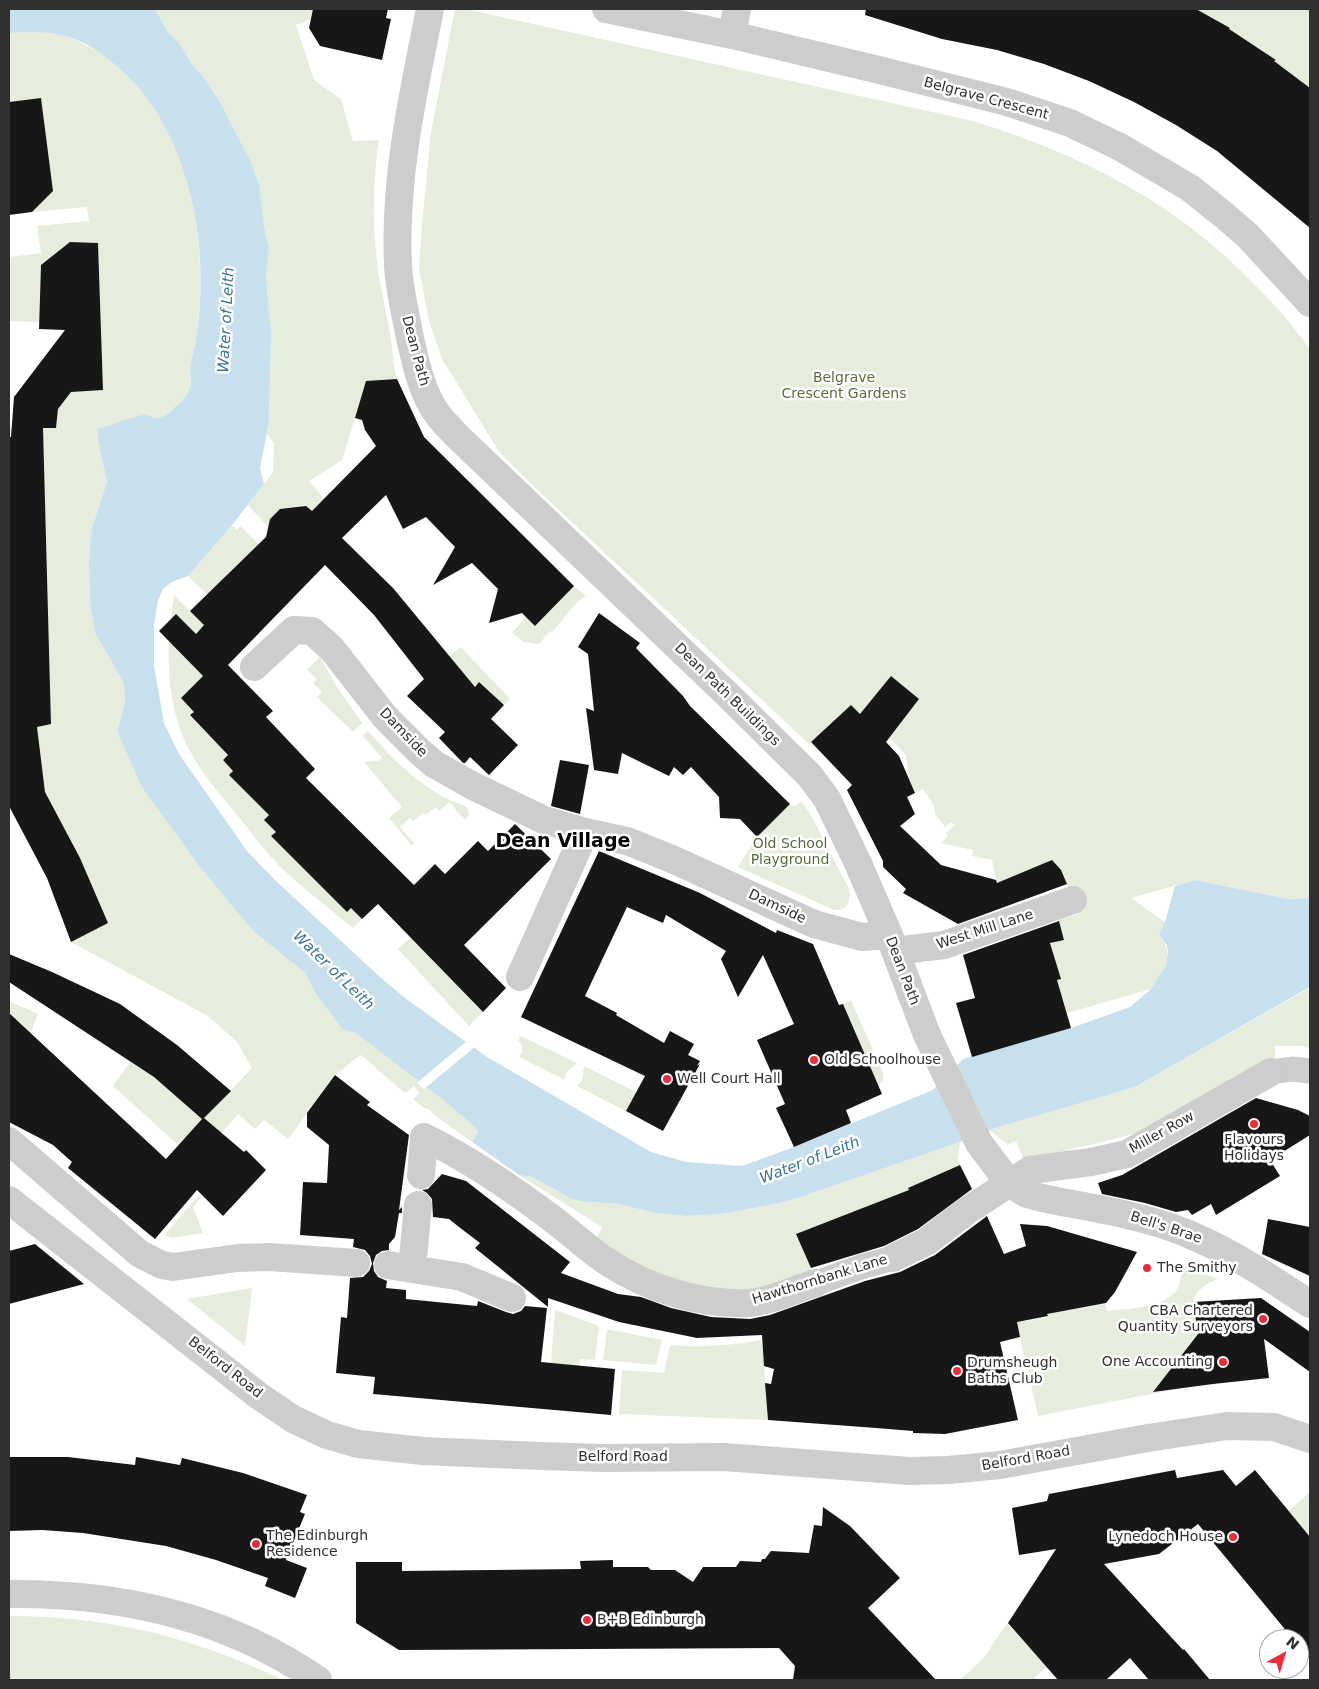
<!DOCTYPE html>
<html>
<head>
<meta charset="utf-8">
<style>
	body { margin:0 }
	#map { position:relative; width:1319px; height:1689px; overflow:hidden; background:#fff; font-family:"DejaVu Sans",sans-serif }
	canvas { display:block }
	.frame { position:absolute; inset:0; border:10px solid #303030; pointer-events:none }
	.north { position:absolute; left:1259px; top:1629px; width:50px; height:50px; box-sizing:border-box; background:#fff; border:1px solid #acacac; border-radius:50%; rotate:39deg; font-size:14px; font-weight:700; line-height:20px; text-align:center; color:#303030 }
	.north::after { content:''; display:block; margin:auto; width:18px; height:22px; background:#ee2b3a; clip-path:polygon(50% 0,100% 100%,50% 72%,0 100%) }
</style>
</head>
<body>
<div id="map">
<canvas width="1319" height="1689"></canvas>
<div class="frame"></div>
<div class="north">N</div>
</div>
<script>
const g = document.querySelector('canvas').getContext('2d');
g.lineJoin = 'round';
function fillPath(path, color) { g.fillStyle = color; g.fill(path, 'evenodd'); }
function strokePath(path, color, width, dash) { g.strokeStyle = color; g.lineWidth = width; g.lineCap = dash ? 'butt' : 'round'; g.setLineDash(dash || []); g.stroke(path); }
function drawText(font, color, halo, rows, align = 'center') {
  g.font = font + ' "DejaVu Sans",sans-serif'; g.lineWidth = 5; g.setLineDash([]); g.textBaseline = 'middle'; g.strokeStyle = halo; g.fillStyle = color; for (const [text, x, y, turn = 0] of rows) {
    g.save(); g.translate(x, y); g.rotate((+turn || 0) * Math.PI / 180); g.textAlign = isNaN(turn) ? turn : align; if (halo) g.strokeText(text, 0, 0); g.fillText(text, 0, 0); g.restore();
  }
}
const green = new Path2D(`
	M155,9h158l-3,11 -14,5 18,55 27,19 12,42 26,-1c-6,40 -7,82 -2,122 2,24 10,48 13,72 3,15 3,31 7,46l-42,38 -13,42 -33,21 15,18 -12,12 -8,-7 -10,11 -24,4 -2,8 -20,-22 25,-33 1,-29 -7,-8 2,-12 2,-91 -5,-55 3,-29 -20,-90 -28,-54 -16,-25 -13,-15 -12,-20 -12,-12z
	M455,9h10l508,112c109,34 201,80 281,163 20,20 40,42 56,66v548l-21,1 -94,-19 -64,18 34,24 -6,12c17,25 6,33 -8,55l-84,24 -10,-33 3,-2 -9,-35 13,-4 -5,-19 20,-6 -18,-44 -64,13 -5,-23 -20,-4 1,-6 -32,-7 7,-7 -2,-3 9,-8 -4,-3 -6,5 -10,-13 -1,-8 -11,-17 -8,4 -6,-15 -3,-23 -20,-21 -20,-13 -15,-16 -42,39 -266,-249 -43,-42 -58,-94 -13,-38 -10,-52 3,-45 9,-92z
	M1177,9h133v79l-15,-11 -34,5 14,-23 -23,-15 -36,9 14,-25 -27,-15 -34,14z
	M38,32c9,1 20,1 30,5 29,11 56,30 76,54 51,66 66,174 51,254 -2,8 -5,17 -5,26 -1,4 2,7 1,11 0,9 -9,20 -15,25 -5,5 -13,11 -20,11 -5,1 -9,-3 -14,-2 -15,4 -30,9 -44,13v11l9,42 -16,49 -2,30 1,41 19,55 13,23 3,13 -1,13 -7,25 24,55 58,80 54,65 52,42 13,24 24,32 14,3 87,68 33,28 2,4 -6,10 -38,-27 -4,-5 -5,-1 -12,-10 7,-6 -6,-7 -9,7 -44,-38 -26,20 -47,64 -24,-19 -9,9 -17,-15 -16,19 -37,4 -7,8 -65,-59 17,-24 24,15 49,42 49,-51 -15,-26 -29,-26 -137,-74 37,-19 -28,-65 -35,-66 -8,-65 14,-4 -8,-288 -34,2v-9h47l2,-19 16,-21 29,1 -5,-146 -25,-1 -32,23 -2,57 -30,-1v-64l32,-4 -4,-27 52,-5 -2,-14 -55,5 21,-21 -12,-93 -32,4v-69z
	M232,525l5,5 3,-4 22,21c-22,14 -39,28 -51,51l-23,-22z
	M574,586l12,10 -8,5 -26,31 -2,-1 -11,13 -16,-2 -11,-10 14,-15 9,8z
	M174,595l30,30 -25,26 24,25 -22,22 13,14 -4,4 27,27 15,8 -9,9 10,11 -3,4 27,28 16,8 -9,9 12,12 -5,4 76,76 4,-4 11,11 -9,9c-27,-23 -57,-44 -80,-69 -15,-16 -27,-34 -41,-50 -22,-27 -46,-55 -55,-90 -12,-41 -9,-83 -3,-124z
	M461,647l49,52 -6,6 -25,-23 -13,13 -30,-29z
	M320,657l15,27 27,39 -9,9 -36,-35 5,-5 -9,-9 4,-4 -10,-9z
	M368,731c27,31 58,62 97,75l3,3 1,7 -4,4 -16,-18 -10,9 -3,-4 -10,8 -3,-2 -10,8 -3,-3 -10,9 14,16 -1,2h-2l-22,-27 13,-11 -38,-45 14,-1 4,-3 -19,-22z
	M801,801l10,14 38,74c2,12 -1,22 -15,21l-96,-43 19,-30 32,-32 6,1z
	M418,930l17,33 48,49 -14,14 -71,-77z
	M1308,989l2,3v57l-7,-3h-28v15l-49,27 -4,-4 -33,22 -51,27 -114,28 -8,-20 -8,4 -19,-15 146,-43z
	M851,1000l32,73v7l-5,7 -35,-83z
	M9,1001l29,13 -12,30 -12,-12 -5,-2z
	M521,1036l56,27 -11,10 -1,7 -46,-23 3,-5v-7l-4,-4z
	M584,1066l52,26 -10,19 -49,-25 5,-6z
	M960,1142l-2,19 2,4 -52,23 3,5 -48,15 -67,26 16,37 -59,24h-39l-48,-15 -64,-36 -5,-7 5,-10 -83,-52 13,2 38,21 48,6 37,9 31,3 35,-2 49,-9 25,-6z
	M200,1194l2,2 -9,11 10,26 -31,5 -8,-3z
	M1184,1266l34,13c-10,4 -23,11 -25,23 -1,7 4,24 5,31l-30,39 4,18 -134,26 -22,-96 10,1 22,-4 -1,-3 58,-10 2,7c22,-3 62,-2 72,-26 2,-6 3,-13 5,-19z
	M252,1288l-7,58 -58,-47z
	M555,1310l44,16 -4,34 -15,-1 -1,7 -28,-3z
	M607,1329l55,11 -6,25 -53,-5z
	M761,1340l2,11 5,69 -149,-6 3,-44 42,3 6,-28c30,2 61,1 91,-5z
	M1310,1492v51l-24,-30z
	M9,1616c83,0 159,15 236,47 12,6 26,10 38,17h-274z
	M1007,1623l40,44 -15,13h-72l23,-21z`);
const water = new Path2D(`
	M9,9h146l13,23 12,12 12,20 13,15 16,25 28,54 10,26 5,42 5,22 -3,29 5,55 -2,91 -9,45 4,16 -32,41 -44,51 -16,6 -9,7 -5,11 -4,26v40l10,57 15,31 68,97 29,30 104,96 25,21 82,59 164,95 35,10 56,4 52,-19 139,-57 30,-31 108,-31 59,-21 21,-18 15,-24 2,-13 -1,-6 -8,-12 6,-12 10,-36 20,-6 94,19 21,-1v89l-175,100 -146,43 -29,12 -165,57 -25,6 -49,9 -35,2 -31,-3 -37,-9 -38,-3 -10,-3 -38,-21 -13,-2 -47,-33 6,-10 -2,-4 -33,-28 -87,-67 -14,-4 -24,-32 -13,-24 -52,-42 -54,-65 -58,-80 -24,-55 7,-25 1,-13 -3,-13 -27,-48 -5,-30 -1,-41 2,-30 16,-49 -9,-42v-11c10,-3 39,-14 47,-14 4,0 7,3 11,3 7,0 15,-6 19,-11 7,-5 16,-16 16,-25 1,-4 -2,-7 -1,-11 0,-9 3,-17 5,-26 18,-94 -5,-226 -87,-286 -12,-10 -27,-19 -43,-23 -18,-5 -38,-4 -56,-3z`);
const pier = new Path2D(`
	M468,1040l8,6 -52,43 -7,-6z`);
const building = new Path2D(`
	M313,9h75l-2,9 5,1 -9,41 -62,-14 -11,-18z
	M866,9h330l34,19 -1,1 47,31 -2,1 36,27v140l-93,-77 -41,-26 -42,-23 -45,-21 -45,-17 -47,-14 -55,-11 -77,-24z
	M41,98l12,93 -21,21 -23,3v-113z
	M70,242l28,1 5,147 -32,2 -13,17 -2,19h-13l8,296 -14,3 8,65 35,66 28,65 -37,19 -24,-64 -38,-72v-369h2l3,-40 51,-67 -26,-1 2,-64z
	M397,379l27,58 150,149 -39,40 -13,-13 -33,10 9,-34 -26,-26 -39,22 22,-38 -29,-30 -23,12 -17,-34 -44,43 51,50 82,99 4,-5 25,23 -13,14 27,26 -29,30 -19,-18 -5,6h-2l-24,-25 6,-6 -38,-36 17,-17 -50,-64 -49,-50 -97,100 45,46 -7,6 49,52 -9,9 108,107 21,-21 10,10 33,-33 10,10 27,-27 36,35 -87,86 42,43 -23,24 -105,-108 -16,15 -11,-11 -4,4 -76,-76 5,-4 -12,-12 5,-5 -40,-40 4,-4 -10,-11 5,-5 -38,-40 4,-3 -13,-14 22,-22 -44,-45 17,-17 20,20 8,-9 -14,-14 76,-74 4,-18 10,-10 26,-3 6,5 64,-65 -11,-16 -3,-10 -7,-2 11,-37z
	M599,613l41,30 -4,5 47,48 7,10 100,98 -33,33 -17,-18 -20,-1 -1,-21 -28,-30 -8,8 -9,-8 -5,9 -47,-23 -4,21 -24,-4 -8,-62 8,3 -6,-57 -10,-7z
	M891,676l28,23 -33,43 13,14 16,37 -8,4 8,17 -15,12 41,39 55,15 1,3 55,-23 9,10 6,14 -109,40 -55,-31 3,-4 -23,-22v-6l-36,-71 5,-5 -41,-43 40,-37 9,9z
	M560,760l29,5 -9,49 -29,-8z
	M599,851l101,42 76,40 1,-3 36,14 26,61 4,-1 39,90 -36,16 5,13 -57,24 -18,-39 9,-4 -28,-64 37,-16 -31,-69 -25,42 -17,-38 5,-8 -60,-36 -3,8 -36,-16 -42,89 32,17 -1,2 48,28 6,-12 24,13 -6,11 12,6 -3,5 3,-2 -37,67 -37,-20 19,-35 -124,-59z
	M1059,921l5,19 -14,3 11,36 -4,1 14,48 -99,29 -16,-54 19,-5 -12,-43z
	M9,954l43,18 68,32 57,41 54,46 -27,27 40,34 2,-2 20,20 -43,46 -26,-26 -42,49 -87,-71 4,-6 -19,-17 -44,-23v-109l157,146 36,-40 -48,-42 -145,-95z
	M335,1075l35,27 -3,3 42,30 -10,75 3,-3v6h-3l-4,24 -6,7v6l-7,1 -6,4 -3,8 1,8 4,6 9,4 -1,7 20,2v9l71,7 1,-5 28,11 7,2 8,-3 4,-5 22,2 -6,54 74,7 -4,46 -238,-21 2,-17 -39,-4 5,-56 6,1 3,-40 13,-1 6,-6 3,-7 -2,-8 -5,-6 -12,-3 1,-8 -54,-4 3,-53 24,1 2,-38 -22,-18v-14z
	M1256,1098l42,12 12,6v19l-40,25 10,16 -64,39 -5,-11 -19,11 -4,-5 -12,2 -31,-9 -43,-9 -4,-11 24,-8z
	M960,1165l12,24 -54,40 -34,17 -73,22 -15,-34 113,-44 -1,-2z
	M442,1174l24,7 104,81 -9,11 57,21 23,3 30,11 40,9 39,2 20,-4 95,-34 35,-9 35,-17 52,-39 17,38 22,-8 -6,-22 27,2 90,26 -22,40 -9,11 -59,11 1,2 -31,6 3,15 -20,5 18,78 -73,14 -32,-1v-2l-37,-3 -108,-8 -3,-37 6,1 3,-15 -10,-3 -2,-31 -65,3 -78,-16 -71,-24v9l-73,-59 5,-5 -21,-16 -10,-8 -16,-2 -1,-18 -5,-6 -5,-3 6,-1z
	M1268,1219l42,8v49l-48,-22z
	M35,1244l49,40 -75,20v-53z
	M1261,1298l49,34v40l-46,-33 5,39 -56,6 -60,8 45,-58 -5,-32z
	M9,1457h59l67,8 1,-8 44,8 2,-7 61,15 64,22 -7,17 5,2 -19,46 21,8 -12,30 -30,-12 3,-8 -52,-18 -50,-14 -83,-13 -41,-3 -33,1z
	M1175,1470l2,8 46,-8 13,16 19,-16 55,67v123l-11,-14v-7h-6l-95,-115 -39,30 -55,10 79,86 1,-1 26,31h-61l-19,-22 -24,22h-48l-50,-57 48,-74 -37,6 -7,-47 35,-7 2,-7z
	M823,1507l27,19 50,52 -32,30 68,72h-143l2,-14 -16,-18 -380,2 -43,-27v-61h46v9l179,-2 -1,-8 33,-1v7h35l3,3h24l18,12 10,-15h33l4,-6 21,1 1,-3h3l6,-8 38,2 5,-28 8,1z`);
const pedestrian = new Path2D(`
	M1271,1072l21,-3 18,2
	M816,1283l45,-16 32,-9`);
const minor = new Path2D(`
	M430,9c-17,85 -36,169 -32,256 1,23 7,46 11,68 6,27 12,59 29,82 5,7 12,13 18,20l273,261 81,80 17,23 30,62 32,74 38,100 52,108 30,40 18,11 15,4c43,9 89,15 131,30 50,18 93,47 137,76
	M606,9l126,26 143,34 132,33 63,21 50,24 70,41 35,28 23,20 62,67
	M732,35l5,-26
	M254,667l40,-37 18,1 20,18 53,68 35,35 14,12 39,22 71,34 41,12
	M895,951l49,-6 129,-45
	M520,977l65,-145 42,9 45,18 142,65 48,13 27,-2
	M9,1141l131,113 22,11 11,2 64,-9 33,-1 86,6
	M421,1175l3,-38c43,21 83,48 122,77 21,15 39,33 60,47 42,28 94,44 144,42 22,-2 45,-14 66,-20
	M9,1200l250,196 34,23 34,16 31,9 65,7 117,5 63,2 121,-1 185,14 39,-1 52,-5 148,-27 79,-12 47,1 36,12
	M893,1258l33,-16 42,-32 62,-40 61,-8 36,-8 144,-82
	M388,1265l24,4 6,-64
	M412,1269l50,8 50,21
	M9,1594c110,-1 218,23 309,86`);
const markers = [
	[814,1060,5,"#ee2b3a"],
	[667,1079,5,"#ee2b3a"],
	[1254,1124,5,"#ee2b3a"],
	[1147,1268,5,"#ee2b3a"],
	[1263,1319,5,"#ee2b3a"],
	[1223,1362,5,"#ee2b3a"],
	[957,1371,5,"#ee2b3a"],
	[1233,1537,5,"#ee2b3a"],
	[256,1544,5,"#ee2b3a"],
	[587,1620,5,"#ee2b3a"]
];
const streetNames = [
	["Belgrave Crescent",986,99,15],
	["Dean Path",415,351,75],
	["Dean Path Buildings",727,695,44],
	["Damside",403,733,46],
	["Damside",777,907,25],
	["West Mill Lane",985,930,-18],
	["Dean Path",902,971,69],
	["Miller Row",1162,1133,-29],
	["Bell's Brae",1166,1228,18],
	["Hawthornbank Lane",820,1280,-17],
	["Belford Road",225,1368,38],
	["Belford Road",623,1457],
	["Belford Road",1026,1459,-10]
];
const parkNames = [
	["Belgrave",844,378],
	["Crescent Gardens",844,394],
	["Old School",790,844],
	["Playground",790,860]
];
const poiNames = [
	["Old Schoolhouse",824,1060],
	["Well Court Hall",677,1079],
	["Flavours",1254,1140,"center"],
	["Holidays",1254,1156,"center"],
	["The Smithy",1157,1268],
	["CBA Chartered",1253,1311,"right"],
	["Quantity Surveyors",1253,1327,"right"],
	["One Accounting",1213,1362,"right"],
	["Drumsheugh",967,1363],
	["Baths Club",967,1379],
	["The Edinburgh",266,1536],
	["Residence",266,1552],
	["Lynedoch House",1223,1537,"right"],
	["B+B Edinburgh",597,1620]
];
const waterNames = [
	["Water of Leith",227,320,-87],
	["Water of Leith",333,971,44],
	["Water of Leith",810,1161,-21]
];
const districtNames = [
	["Dean Village",563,842]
];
fillPath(green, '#e6eddd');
fillPath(water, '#c8e0ee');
fillPath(pier, '#fff');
fillPath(building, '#171717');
strokePath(pedestrian, '#cdcdcd', 25);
strokePath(minor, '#cdcdcd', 28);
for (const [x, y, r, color] of markers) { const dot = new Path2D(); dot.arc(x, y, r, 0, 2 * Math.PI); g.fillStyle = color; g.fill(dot); strokePath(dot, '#fff', 2); }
drawText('14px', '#303030', '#fff', streetNames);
drawText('14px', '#536e3a', '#fff', parkNames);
drawText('14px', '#303030', '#fff', poiNames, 'left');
drawText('italic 15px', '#397396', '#fff', waterNames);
drawText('bold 19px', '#000', '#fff', districtNames);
</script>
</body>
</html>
